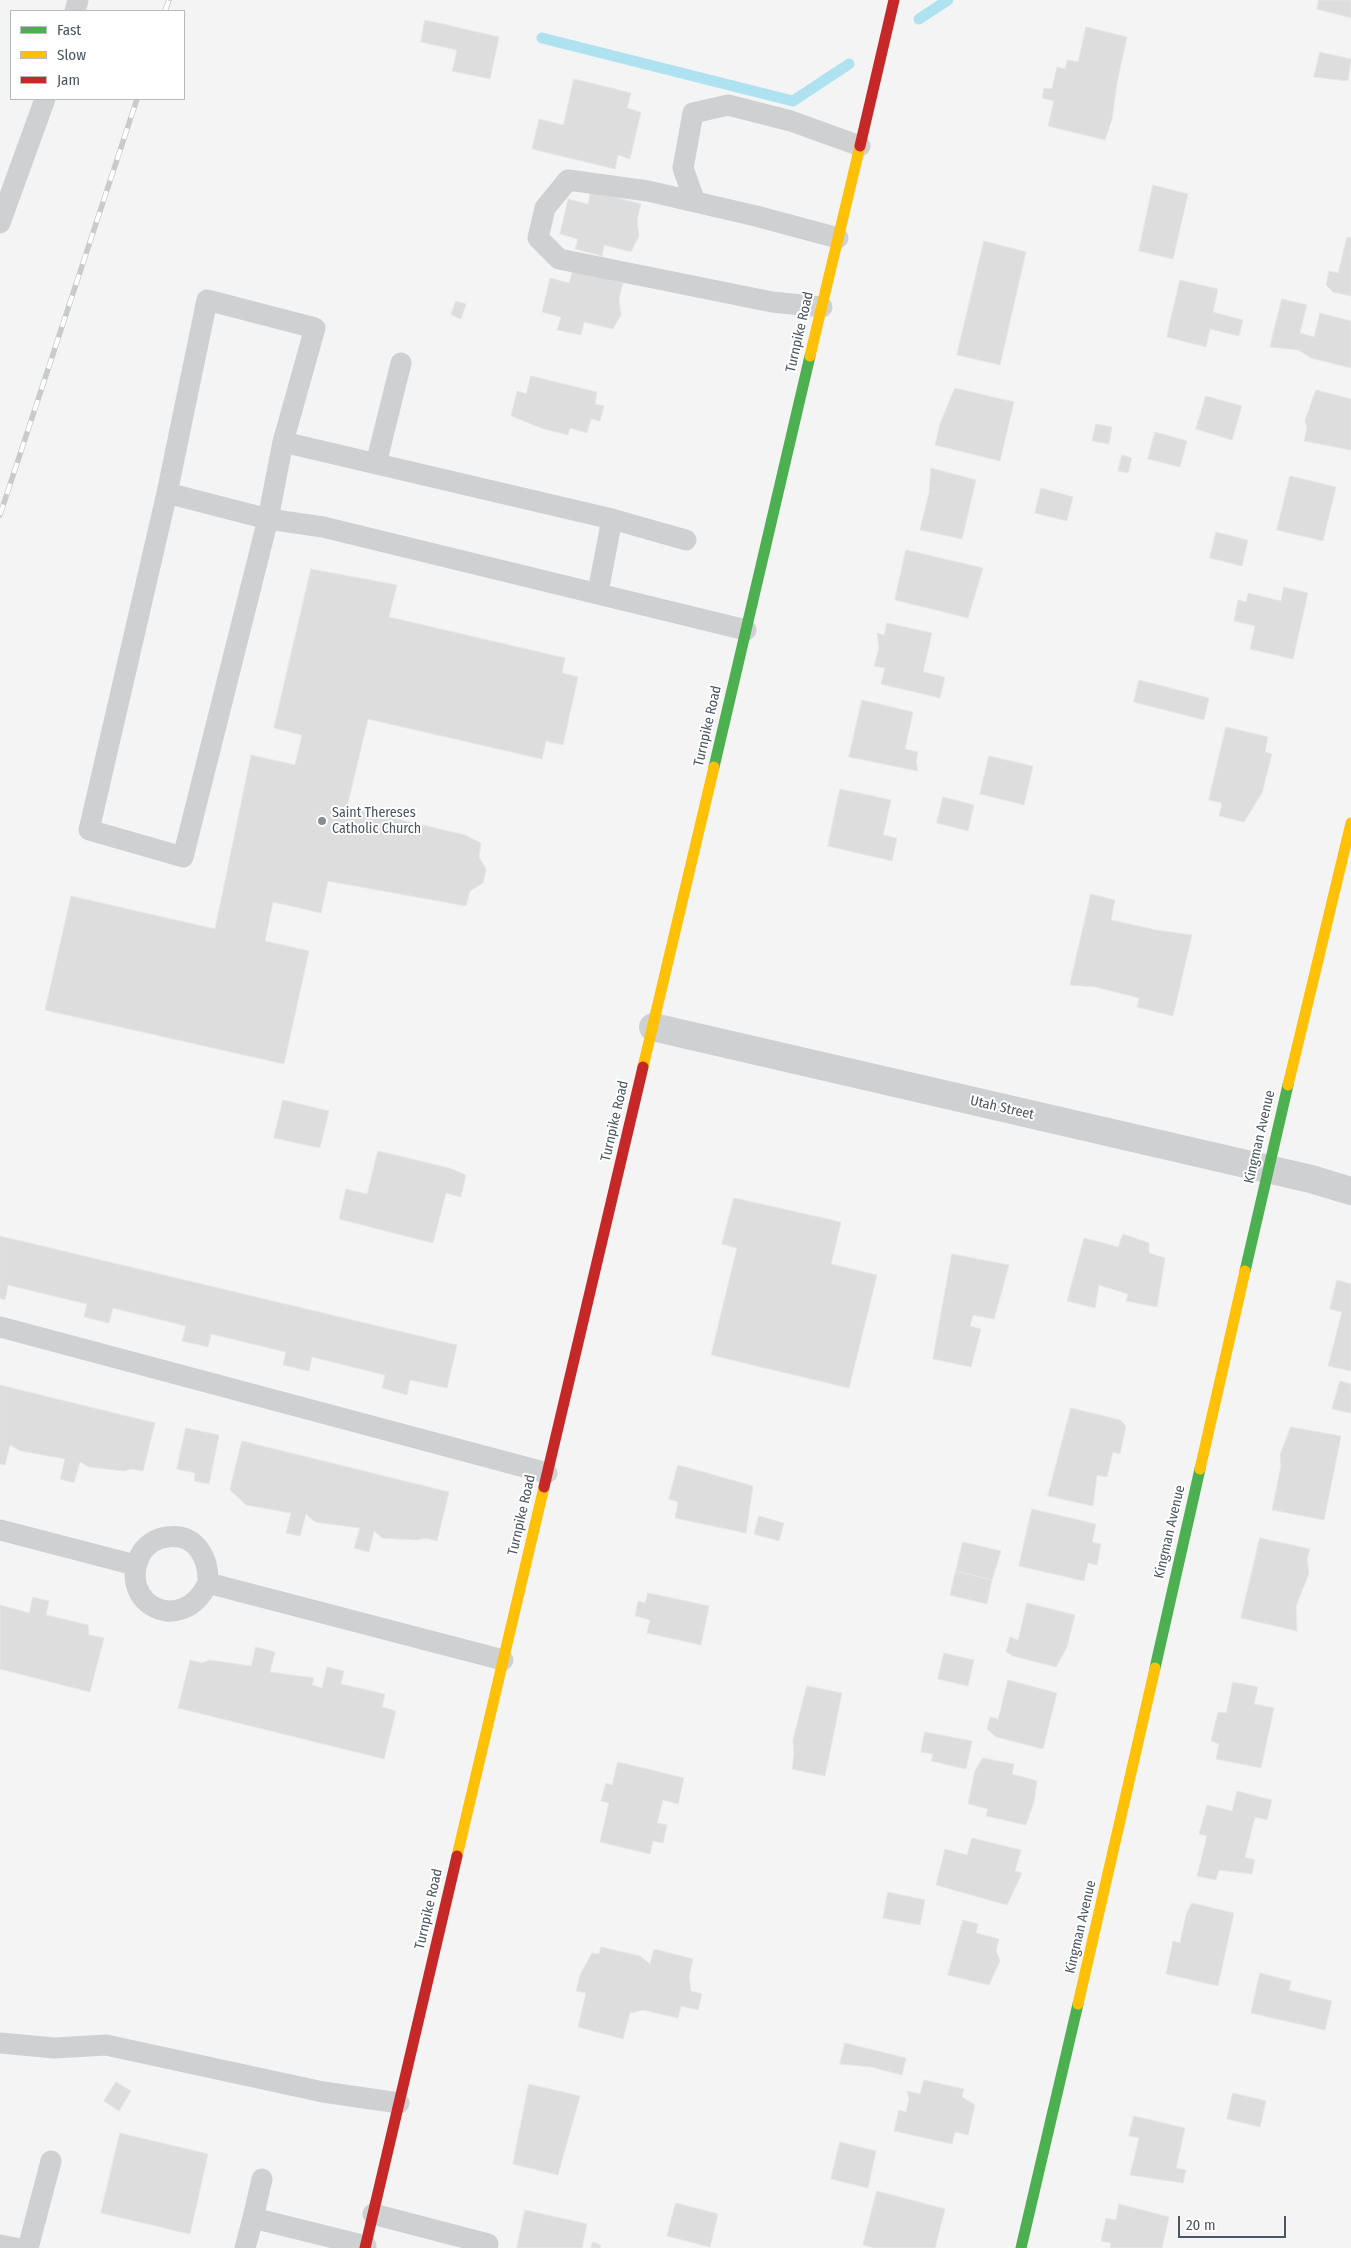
<!DOCTYPE html>
<html>
<head>
<meta charset="utf-8">
<style>
	body { margin:0 }
	#map { position:relative; width:1351px; height:2248px; overflow:hidden; background:#f4f4f4; font-family:"Fira Sans Condensed",sans-serif }
	canvas { display:block }
	.legend { position:absolute; left:10px; top:10px; width:175px; height:90px; box-sizing:border-box; background:#fff; border:1px solid #b7bbc0; margin:0; padding:6px 9px; list-style:none; font-size:15px; color:#4a5661 }
	.legend li { display:flex; align-items:center; gap:10px; height:25px }
	.legend b { width:25px; border:1px solid #b7bbc0 }
	.scale { position:absolute; left:1178px; top:2216px; width:108px; height:22px; box-sizing:border-box; border:2px solid #4a5661; border-top:0; padding-left:6px; font-size:15px; line-height:18px; white-space:nowrap; color:#4a5661; -webkit-text-stroke:4px #fff; paint-order:stroke }
</style>
</head>
<body>
<div id="map">
<canvas width="1351" height="2248"></canvas>
<ul class="legend">
<li><b style="height:6px;background:#4caf50"></b>Fast</li>
<li><b style="height:6px;background:#ffc107"></b>Slow</li>
<li><b style="height:6px;background:#c62828"></b>Jam</li>
</ul>
<div class="scale">20 m</div>
</div>
<script>
const g = document.querySelector('canvas').getContext('2d');
g.lineJoin = 'round';
function strokePath(path, color, width, dash) { g.strokeStyle = color; g.lineWidth = width; g.lineCap = dash ? 'butt' : 'round'; g.setLineDash(dash || []); g.stroke(path); }
function fillPath(path, color) { g.fillStyle = color; g.fill(path, 'evenodd'); }
function drawText(font, color, halo, rows, align = 'center') {
  g.font = font + ' "Fira Sans Condensed",sans-serif'; g.lineWidth = 4; g.setLineDash([]); g.textBaseline = 'middle'; g.strokeStyle = halo; g.fillStyle = color; for (const [text, x, y, turn = 0] of rows) {
    g.save(); g.translate(x, y); g.rotate((+turn || 0) * Math.PI / 180); g.textAlign = isNaN(turn) ? turn : align; if (halo) g.strokeText(text, 0, 0); g.fillText(text, 0, 0); g.restore();
  }
}
const stream = new Path2D(`
	M919,19l29,-19
	M542,38l251,63 56,-37`);
const building = new Path2D(`
	M1319,0h32v18l-34,-9z
	M425,20l74,17 -9,42 -38,-8 5,-21 -36,-8z
	M1086,27l41,10 -10,46 -5,36 -7,21 -57,-14 6,-25 -12,-3 2,-10 8,1 5,-22 8,2 2,-9 11,2z
	M1320,52l31,7 -3,22 -34,-4z
	M574,79l57,14 -4,15 14,4 -11,47 -12,-4 -3,14 -83,-20 7,-30 24,6z
	M1153,185l35,9 -15,65 -34,-8z
	M591,191l50,13 -4,16 2,16 -8,16 -27,-7 -2,11 -27,-7 3,-10 -18,-5 8,-35 20,5z
	M1347,237l4,1v58l-18,-4 -7,-7 3,-14 9,2z
	M984,241l42,11 -26,113 -43,-10z
	M573,270l50,13 -4,15 2,17 -8,14 -29,-7 -3,13 -24,-5 4,-13 -19,-5 8,-34 19,5z
	M1180,280l38,9 -5,23 30,8 -4,16 -29,-7 -4,18 -39,-10z
	M1282,299l25,6 -7,28 14,4 6,-24 31,8v47l-40,-10 -13,-8 -28,-3z
	M456,301l10,3 -5,15 -10,-4z
	M531,376l66,16 -2,12 9,2 -4,15 -9,-2 -4,14 -17,-5 -2,7 -24,-6 -33,-13 6,-25 9,3z
	M955,388l59,14 -14,59 -65,-16 5,-21z
	M1316,390l35,9v51l-47,-9 3,-13 -2,-7z
	M1206,396l36,10 -10,34 -36,-11z
	M1096,424l16,3 -3,17 -17,-3z
	M1155,432l32,9 -7,26 -32,-8z
	M1122,455l10,3 -4,15 -10,-2z
	M931,468l45,12 -14,59 -42,-9 9,-37z
	M1290,476l46,11 -13,54 -46,-11z
	M1041,488l32,9 -6,24 -32,-8z
	M1216,532l32,8 -6,26 -32,-8z
	M906,550l77,18 -15,50 -73,-18z
	M311,569l86,16 -8,32 176,41 -3,15 16,4 -15,68 -17,-4 -4,18 -174,-40 -21,88 118,28 16,8 -2,14 7,12 -3,14 -13,8 -4,15 -138,-25 -7,32 -48,-11 -8,39 44,10 -25,113 -239,-54 26,-114 144,33 36,-174 44,10 7,-30 -28,-7z
	M1284,587l24,6 -15,66 -43,-10 5,-23 -21,-5 4,-21 8,2 2,-9 33,8z
	M887,623l45,10 -9,39 22,5 -5,21 -59,-14 4,-16 -11,-2 5,-18 -2,-15 7,2z
	M1139,680l70,18 -5,22 -70,-18z
	M862,700l51,12 -8,37 13,3 -2,10 2,9 -69,-14z
	M1226,727l42,10 -3,15 7,2 -10,39 -18,29 -25,-6 3,-13 -13,-3z
	M989,756l44,10 -9,39 -44,-11z
	M840,789l51,11 -8,35 14,3 -5,23 -64,-15z
	M943,797l31,8 -6,26 -31,-8z
	M1091,894l24,6 -4,20 45,10 36,5 -19,81 -36,-9 2,-9 -44,-11 -25,-2z
	M283,1100l46,11 -9,37 -46,-10z
	M378,1151l71,17 17,7 -5,22 -15,-4 -13,50 -94,-24 7,-30 21,5z
	M734,1198l107,24 -10,42 46,11 -28,113 -138,-33 26,-107 -15,-4z
	M1123,1234l26,9v10l16,5 -8,49 -31,-6 2,-7 -29,-9 -4,23 -28,-7 17,-63 34,9z
	M0,1236l457,109 -10,43 -37,-8 -3,15 -25,-7 3,-13 -73,-18 -3,14 -26,-6 3,-13 -75,-18 -3,13 -26,-6 4,-15 -73,-18 -4,15 -25,-6 3,-13 -79,-19 -3,15 -5,-2z
	M952,1254l57,11 -15,54 -21,-4 -3,11 11,3 -10,38 -38,-8z
	M1337,1280l14,4v87l-23,-5 14,-54 -12,-3z
	M1340,1381l11,3v29l-19,-4z
	M0,1385l155,38 -12,48 -11,-2 -8,2 -35,-4 -9,-5 -6,21 -14,-4 5,-20 -44,-8 -11,-6 -5,20 -5,-1z
	M1071,1408l49,12 6,6 -6,28 -7,-2 -6,25 -10,-2 -4,31 -45,-10z
	M1291,1427l50,9 -17,84 -52,-10 9,-44 -1,-11z
	M186,1428l33,7 -10,49 -15,-3 1,-8 -18,-4z
	M242,1441l207,51 -12,49 -11,-3 -9,2 -35,-2 -8,-7 -5,21 -15,-4 6,-20 -45,-6 -9,-8 -6,22 -14,-3 5,-20 -45,-8 -16,-15z
	M678,1465l75,21 -7,47 -71,-15 3,-16 -9,-3z
	M1032,1509l64,15 -4,18 9,2 -4,21 -9,-2 -4,18 -65,-15z
	M759,1516l25,7 -5,18 -25,-7z
	M1260,1538l50,11 -3,10 2,14 -13,33 1,25 -56,-13z
	M963,1542l38,9 -9,29 -36,-9z
	M956,1571l36,9 -5,24 -37,-9z
	M648,1593l61,13 -8,39 -54,-12 3,-13 -15,-4 3,-15 7,2z
	M33,1597l16,4 -3,14 42,10 1,10 15,3 -14,54 -90,-23v-64l29,8z
	M1027,1603l48,12 -8,32 -11,20 -43,-11 -7,-4 4,-15 8,3z
	M256,1647l19,5 -5,20 44,6 -2,7 10,3 5,-21 17,4 -3,13 44,10 -3,13 14,4 -12,48 -206,-51 12,-48 12,3 7,-3 42,6z
	M944,1653l30,7 -6,26 -30,-7z
	M1008,1680l49,13 -14,56 -47,-12 -9,-8 3,-12 8,2z
	M1233,1682l25,5 -4,17 20,4 -13,60 -45,-9 3,-15 -8,-3 7,-29 8,1z
	M807,1686l35,7 -17,83 -33,-7 2,-14 -1,-15z
	M925,1732l47,9 -6,28 -35,-8 2,-7 -12,-2z
	M983,1758l31,6 -2,10 25,7 -3,21 -8,23 -40,-9 2,-7 -20,-5 7,-33z
	M618,1762l66,16 -6,26 -15,-4 -6,23 10,2 -4,18 -10,-2 -3,13 -50,-12 9,-39 -8,-2 5,-18 6,2z
	M1237,1791l35,9 -5,20 -12,-3 -10,40 10,3 -3,14 -33,-4 -3,10 -19,-4 10,-40 -8,-2 8,-29 25,6z
	M972,1838l49,12 -6,21 7,2 -15,32 -71,-20 9,-36 22,6z
	M888,1892l37,8 -5,25 -37,-7z
	M1192,1903l42,10 -16,73 -52,-12 7,-33 7,2 6,-28z
	M963,1920l15,4 -2,9 23,6 -3,11 4,11 -11,24 -41,-10z
	M601,1947l39,9 10,8 4,-15 39,10 -4,18 2,14 11,3 -4,16 -17,-4 -3,12 -35,-8 -13,3 -7,26 -45,-12 8,-34 -10,-2 4,-16 12,-22 7,1z
	M1260,1973l31,8 -2,9 43,11 -7,29 -74,-17z
	M845,2043l61,15 -4,17 -31,-8 -31,-3z
	M924,2080l40,9 -2,8 13,8 -7,30 -13,-3 -3,12 -58,-13 5,-21 7,2 3,-13 -2,-8 13,3z
	M116,2082l15,9 -12,20 -15,-10z
	M529,2084l51,12 -22,79 -45,-11z
	M1233,2093l33,8 -6,26 -33,-8z
	M1134,2116l51,12 -9,40 10,2 -3,13 -53,-8 9,-37 -10,-2z
	M120,2133l88,21 -18,80 -89,-21z
	M840,2142l36,9 -8,37 -37,-9z
	M877,2191l68,18 -10,39h-60l-12,-3z
	M676,2203l42,11 -8,33 -43,-11z
	M1119,2204l50,13 -7,31h-52l1,-5 -10,-2 5,-23 10,2z
	M525,2210l62,14 -5,24h-65z
	M593,2242l8,3 -1,3h-9z`);
const lane = new Path2D(`
	M75,11l3,-11
	M695,202l-12,-34 10,-55 35,-8 63,16 69,25
	M0,223l45,-124
	M822,307l-50,-5 -213,-43 -21,-21 7,-30 23,-28 80,11 108,25 82,22
	M283,442l32,-114 -108,-28 -40,193 -78,337 94,27 85,-338 55,8 423,103
	M376,464l25,-101
	M167,493l101,26 15,-77 329,77 74,21
	M598,592l14,-73
	M0,1327l547,146
	M0,1530l135,35
	M208,1583c-26,55 -91,20 -68,-27 4,-10 16,-18 27,-19 29,-4 42,21 41,46l295,77
	M0,2043l54,5 52,-3 217,47 76,11
	M262,2179l-9,39 113,28
	M373,2214l115,30 -1,4
	M0,2245l16,3
	M28,2248l23,-87
	M245,2248l8,-30`);
const street = new Path2D(`
	M653,1027l658,152 40,12`);
const fast = new Path2D(`
	M714,767l96,-411
	M1245,1271l43,-186
	M1155,1668l45,-199
	M1021,2248l57,-244`);
const slow = new Path2D(`
	M810,356l50,-210
	M643,1067l71,-300
	M1288,1085l63,-262
	M1200,1469l45,-198
	M457,1856l87,-369
	M1078,2004l77,-336`);
const jam = new Path2D(`
	M860,146l34,-146
	M544,1487l99,-420
	M365,2248l92,-392`);
const rail = new Path2D(`
	M165,11l4,-11
	M0,515l137,-416`);
const markers = [
	[322,821,5,"#868d94"]
];
const streetNames = [
	["Turnpike Road",800,332,-77],
	["Turnpike Road",708,726,-77],
	["Utah Street",1002,1108,13],
	["Turnpike Road",615,1121,-77],
	["Kingman Avenue",1260,1137,-77],
	["Turnpike Road",522,1515,-77],
	["Kingman Avenue",1170,1532,-77],
	["Turnpike Road",429,1909,-77],
	["Kingman Avenue",1081,1927,-77]
];
const poiNames = [
	["Saint Thereses",332,813],
	["Catholic Church",332,829]
];
strokePath(stream, '#aee2f0', 11);
fillPath(building, '#ddddde');
strokePath(building, '#e5e6e7', 1);
strokePath(lane, '#ced0d2', 21);
strokePath(street, '#ced0d2', 28);
strokePath(fast, '#4caf50', 11);
strokePath(slow, '#ffc107', 11);
strokePath(jam, '#c62828', 11);
strokePath(rail, '#c9cacc', 5.5);
strokePath(rail, '#fff', 4, [11]);
for (const [x, y, r, color] of markers) { const dot = new Path2D(); dot.arc(x, y, r, 0, 2 * Math.PI); g.fillStyle = color; g.fill(dot); strokePath(dot, '#fff', 2); }
drawText('14px', '#4a5661', '#fff', streetNames);
drawText('14px', '#4a5661', '#fff', poiNames, 'left');
</script>
</body>
</html>
